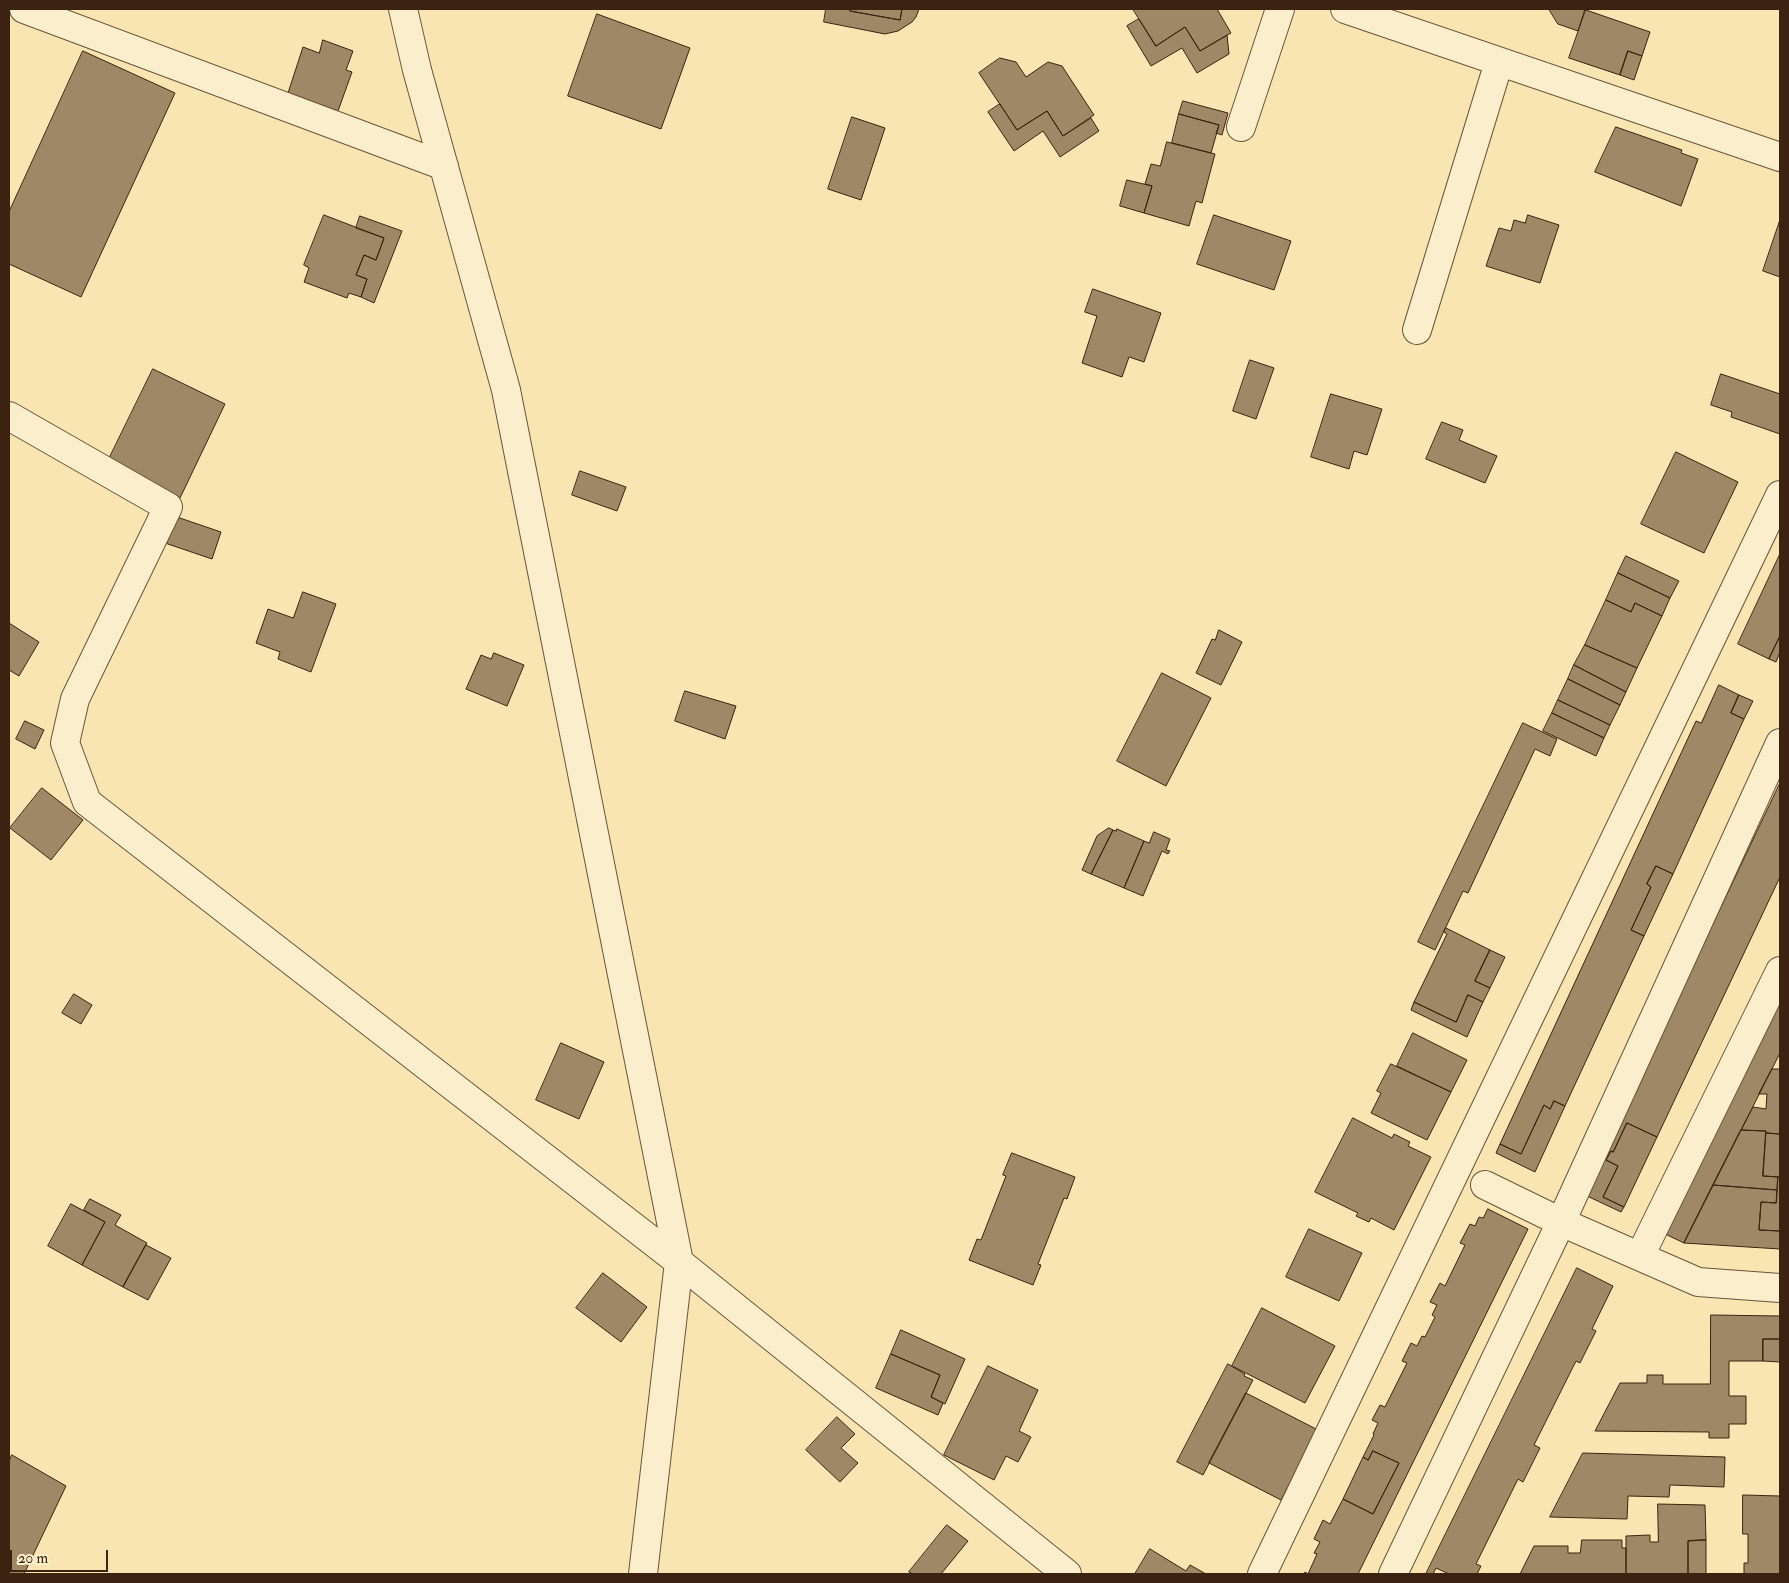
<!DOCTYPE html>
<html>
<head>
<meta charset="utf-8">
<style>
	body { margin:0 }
	#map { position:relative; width:1789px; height:1583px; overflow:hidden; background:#f9e5b2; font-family:"IM FELL Double Pica",serif }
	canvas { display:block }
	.frame { position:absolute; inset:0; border:10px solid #3c2311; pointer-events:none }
	.scale { position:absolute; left:10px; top:1550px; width:98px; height:22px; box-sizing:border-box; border:2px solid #3c2311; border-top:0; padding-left:6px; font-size:15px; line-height:18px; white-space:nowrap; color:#3c2311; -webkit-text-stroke:4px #fbeecd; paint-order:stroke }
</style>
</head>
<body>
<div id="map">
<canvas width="1789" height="1583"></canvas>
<div class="frame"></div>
<div class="scale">20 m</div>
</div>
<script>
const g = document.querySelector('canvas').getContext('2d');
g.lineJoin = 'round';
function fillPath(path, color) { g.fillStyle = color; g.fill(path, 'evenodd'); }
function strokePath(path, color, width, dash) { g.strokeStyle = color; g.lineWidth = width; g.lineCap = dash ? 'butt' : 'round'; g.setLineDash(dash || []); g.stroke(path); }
const building = new Path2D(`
	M826,9h93l-3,8 -4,5 -14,9 -13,3 -61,-12z
	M851,9h51l-2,11 -50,-9z
	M851,9h51l-2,11 -50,-9z
	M1133,9h84l14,24 -31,18 -15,-24 -29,19z
	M1549,9h36l-7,22 -20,-7z
	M1586,10l64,22 -8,24 -14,-5 -8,24 -51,-17z
	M597,14l93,34 -29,81 -93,-33z
	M1139,19l17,27 29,-19 15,24 27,-16 2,19 -32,19 -15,-25 -31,18 -24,-40z
	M323,40l30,11 -7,19 6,2 -14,39 -50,-18 15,-46 16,6z
	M83,51l92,42 -94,204 -72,-33v-52z
	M1628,51l14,5 -8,24 -14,-5z
	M1000,58l16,4 10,15 22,-15 14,4 32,49 -31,21 -16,-25 -30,19 -38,-57z
	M1183,101l45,12 -6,22 -6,-2 3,-8 -40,-11z
	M1000,104l17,26 30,-19 16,25 28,-18 8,13 -39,26 -17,-26 -29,20 -26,-39z
	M1179,114l40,11 -8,28 -39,-10z
	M852,117l33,11 -24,72 -33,-11z
	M1616,127l66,23 -1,3 17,6 -17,47 -86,-34z
	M1167,142l48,12 -13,49 -6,-2 -7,25 -45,-13 8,-27 -7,-2 6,-20 9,2z
	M1127,180l25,6 -8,27 -24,-7z
	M324,215l60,23 -8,22 -12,-5 -8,20 11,4 -6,18 -12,-4 -2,5 -43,-16 5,-14 -5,-3z
	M1214,215l77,26 -17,49 -77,-26z
	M1528,215l31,10 -19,58 -54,-17 13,-38 12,3 3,-11 11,3z
	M360,216l42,15 -28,72 -13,-6 6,-18 -11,-4 8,-20 12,5 8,-22 -28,-10z
	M1780,220v57l-17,-6z
	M1093,289l68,24 -17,49 -15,-5 -7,20 -40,-14 15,-47 -12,-4z
	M1250,360l24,8 -18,51 -23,-8z
	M153,369l72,35 -45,94 -73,-35z
	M1721,374l59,20v40l-49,-17 1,-5 -21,-7z
	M1331,394l51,15 -15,46 -13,-4 -5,18 -38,-12z
	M1442,422l21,8 -4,10 38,16 -12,27 -59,-24z
	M1676,452l62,30 -34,71 -63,-29z
	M580,471l46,16 -9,24 -45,-16z
	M171,515l50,17 -9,27 -50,-17z
	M1780,554v82l-11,23 -31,-15z
	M1626,556l53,25 -9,17 -52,-25z
	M1618,573l52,25 -8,18 -27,-13 -4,9 -25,-12z
	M303,592l33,12 -25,68 -33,-13 2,-7 -24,-9 12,-34 25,9z
	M1606,600l25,12 4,-9 27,13 -25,52 -52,-23z
	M9,623l30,19 -20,34 -10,-6z
	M1219,630l23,12 -21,43 -25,-12 16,-34 3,1z
	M1780,636v16l-4,10 -7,-3z
	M1585,645l52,23 -11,24 -52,-27z
	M494,653l30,12 -17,41 -41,-17 15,-34 10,4z
	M1574,665l52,27 -6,13 -52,-26z
	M1162,673l49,25 -45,88 -49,-25z
	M1568,679l52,26 -10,20 -52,-25z
	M1719,685l20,10 -8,18 13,6 -71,155 -17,-8 -9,18 4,3 -20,43 13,6 -79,170 -11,-5 -4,8 -6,-4 -23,49 -21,-10 196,-423 5,2z
	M685,691l51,15 -11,33 -50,-18z
	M1739,695l14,6 -9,18 -13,-6z
	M1558,700l52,25 -6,13 -52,-25z
	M1552,713l52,25 -8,18 -53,-25z
	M25,721l19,9 -9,19 -19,-10z
	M1523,723l34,16 -7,17 -15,-7 -67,144 -5,-2 -28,59 -17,-8z
	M1780,783v94l-123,260 -30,-14 -14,29 -2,-1 -5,9 12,6 -15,31 21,10 -3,5 -36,-17z
	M42,788l41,32 -32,40 -41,-32z
	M1109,828l4,2 -22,44 -9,-4 15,-34z
	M1117,829l27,12 -20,47 -33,-14 22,-44 3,1z
	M1154,832l16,7 -4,11 4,1 -2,3 -6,-3 -19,45 -19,-8 20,-47 5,2z
	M1656,866l17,8 -29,62 -13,-6 20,-43 -4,-3z
	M1446,928l44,22 -15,31 15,7 -7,14 -15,-7 -12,27 -42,-20 33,-68 -3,-2z
	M1490,950l15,7 -15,31 -15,-7z
	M1780,992v61l-96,190 -23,-11z
	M74,994l18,11 -11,19 -19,-11z
	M1468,995l15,7 -16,35 -56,-27 3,-8 42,20z
	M1413,1033l54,27 -16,32 -54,-26z
	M561,1043l43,19 -25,57 -43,-19z
	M1391,1064l60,28 -24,48 -56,-27 10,-20 -4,-2z
	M1772,1069h8v65l-14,-1v-2l-25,-1 12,-23 13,2 1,-15h-8z
	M1554,1101l11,5 -30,66 -39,-19 4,-9 21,10 23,-49 6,4z
	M1353,1118l39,20 2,-4 16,8 -2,4 23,11 -37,73 -23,-12 -2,4 -13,-6 2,-3 -43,-21z
	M1627,1123l30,14 -33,70 -21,-10 15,-31 -12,-6 5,-9 2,1z
	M1741,1130l25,1 -3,45 15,1 -1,13 -64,-5z
	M1766,1133l14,1v43l-17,-1z
	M1012,1153l63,24 -8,22 -3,-1 -26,66 3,1 -8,20 -64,-25 8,-21 4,1 25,-64 -3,-1z
	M1778,1177h2v54l-21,-1 2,-28 15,1z
	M1713,1185l64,5 -1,13 -15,-1 -2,28 21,1v18l-96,-6z
	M90,1199l31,16 -6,10 32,18 -24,44 -41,-22 23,-43 -21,-12z
	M71,1204l34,18 -23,43 -34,-19z
	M1488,1209l40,20 -170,345h-54l1,-2 3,2 9,-20 -3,-1 6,-11 -6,-3 9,-19 7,4 13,-25 30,15 26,-51 -26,-12 -5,9 -5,-3 11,-22 -1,-1 5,-11 -6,-3 8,-15 5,2 22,-44 -5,-2 9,-18 6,3 5,-10 3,1 10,-20 -3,-2 5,-10 -7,-3 10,-19 5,3 20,-41 -5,-2 10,-19 5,2 4,-9 4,1z
	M1309,1229l53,24 -23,48 -53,-24z
	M146,1245l25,13 -23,42 -25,-13z
	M1577,1268l36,18 -21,43 4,2 -16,32 -4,-2 -42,84 6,3 -17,34 -5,-3 -42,85 5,2 -4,8h-28l-13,-6 -3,6h-7z
	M603,1273l44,34 -26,35 -45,-34z
	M1262,1308l73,38 -30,57 -73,-37z
	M1711,1315l69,1v23h-17v22h-34v35h17v28h-17v14h-20v-6l-114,-1 25,-48h27v-8h16v9h47z
	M901,1330l64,29 -20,45 -14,-7 9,-22 -49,-21z
	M1763,1339h17v23l-17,-1z
	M891,1354l49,21 -9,22 12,6 -5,12 -62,-27z
	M1228,1364l17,10 -1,2 9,4 -50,95 -26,-13z
	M988,1366l50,24 -19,41 12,6 -13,25 -12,-6 -12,24 -50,-25z
	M1246,1393l72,37 -37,70 -72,-37z
	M837,1417l18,17 -14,14 17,15 -18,19 -34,-32z
	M1373,1451l26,12 -26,51 -30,-15 20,-42 5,3z
	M1583,1453l142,4 -1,30 -54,-2 -1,12 -41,-1 -1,23 -77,-2z
	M12,1455l54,31 -42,88h-15v-112z
	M1743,1495l37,1v78h-36v-11h4v-29h-5z
	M1658,1504l47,1 1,35 -18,1v33h-62v-38l24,-1v7h8z
	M947,1525l21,16 -27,33h-28l-4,-2z
	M1582,1540h40v8h4v26h-106l14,-28h34v7h12z
	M1706,1540v34h-18v-33z
	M1150,1549l36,22 4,-6 16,9h-71z`);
const minor = new Path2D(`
	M24,9l420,157
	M403,9l14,61 89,320 173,872 -36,312
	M1345,9l435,148
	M1241,127l39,-118
	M1417,330l82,-268
	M9,416l159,91 -93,192 -10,44 22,59 592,460 388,312
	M1485,1185l76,37 137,60 82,6
	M1640,1256l140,-285
	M1262,1574l518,-1079
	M1393,1574l168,-352 219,-479`);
fillPath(building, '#9e8865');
strokePath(building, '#3c2311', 1);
strokePath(minor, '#6b5439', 30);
strokePath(minor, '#fbeecd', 28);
</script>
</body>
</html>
